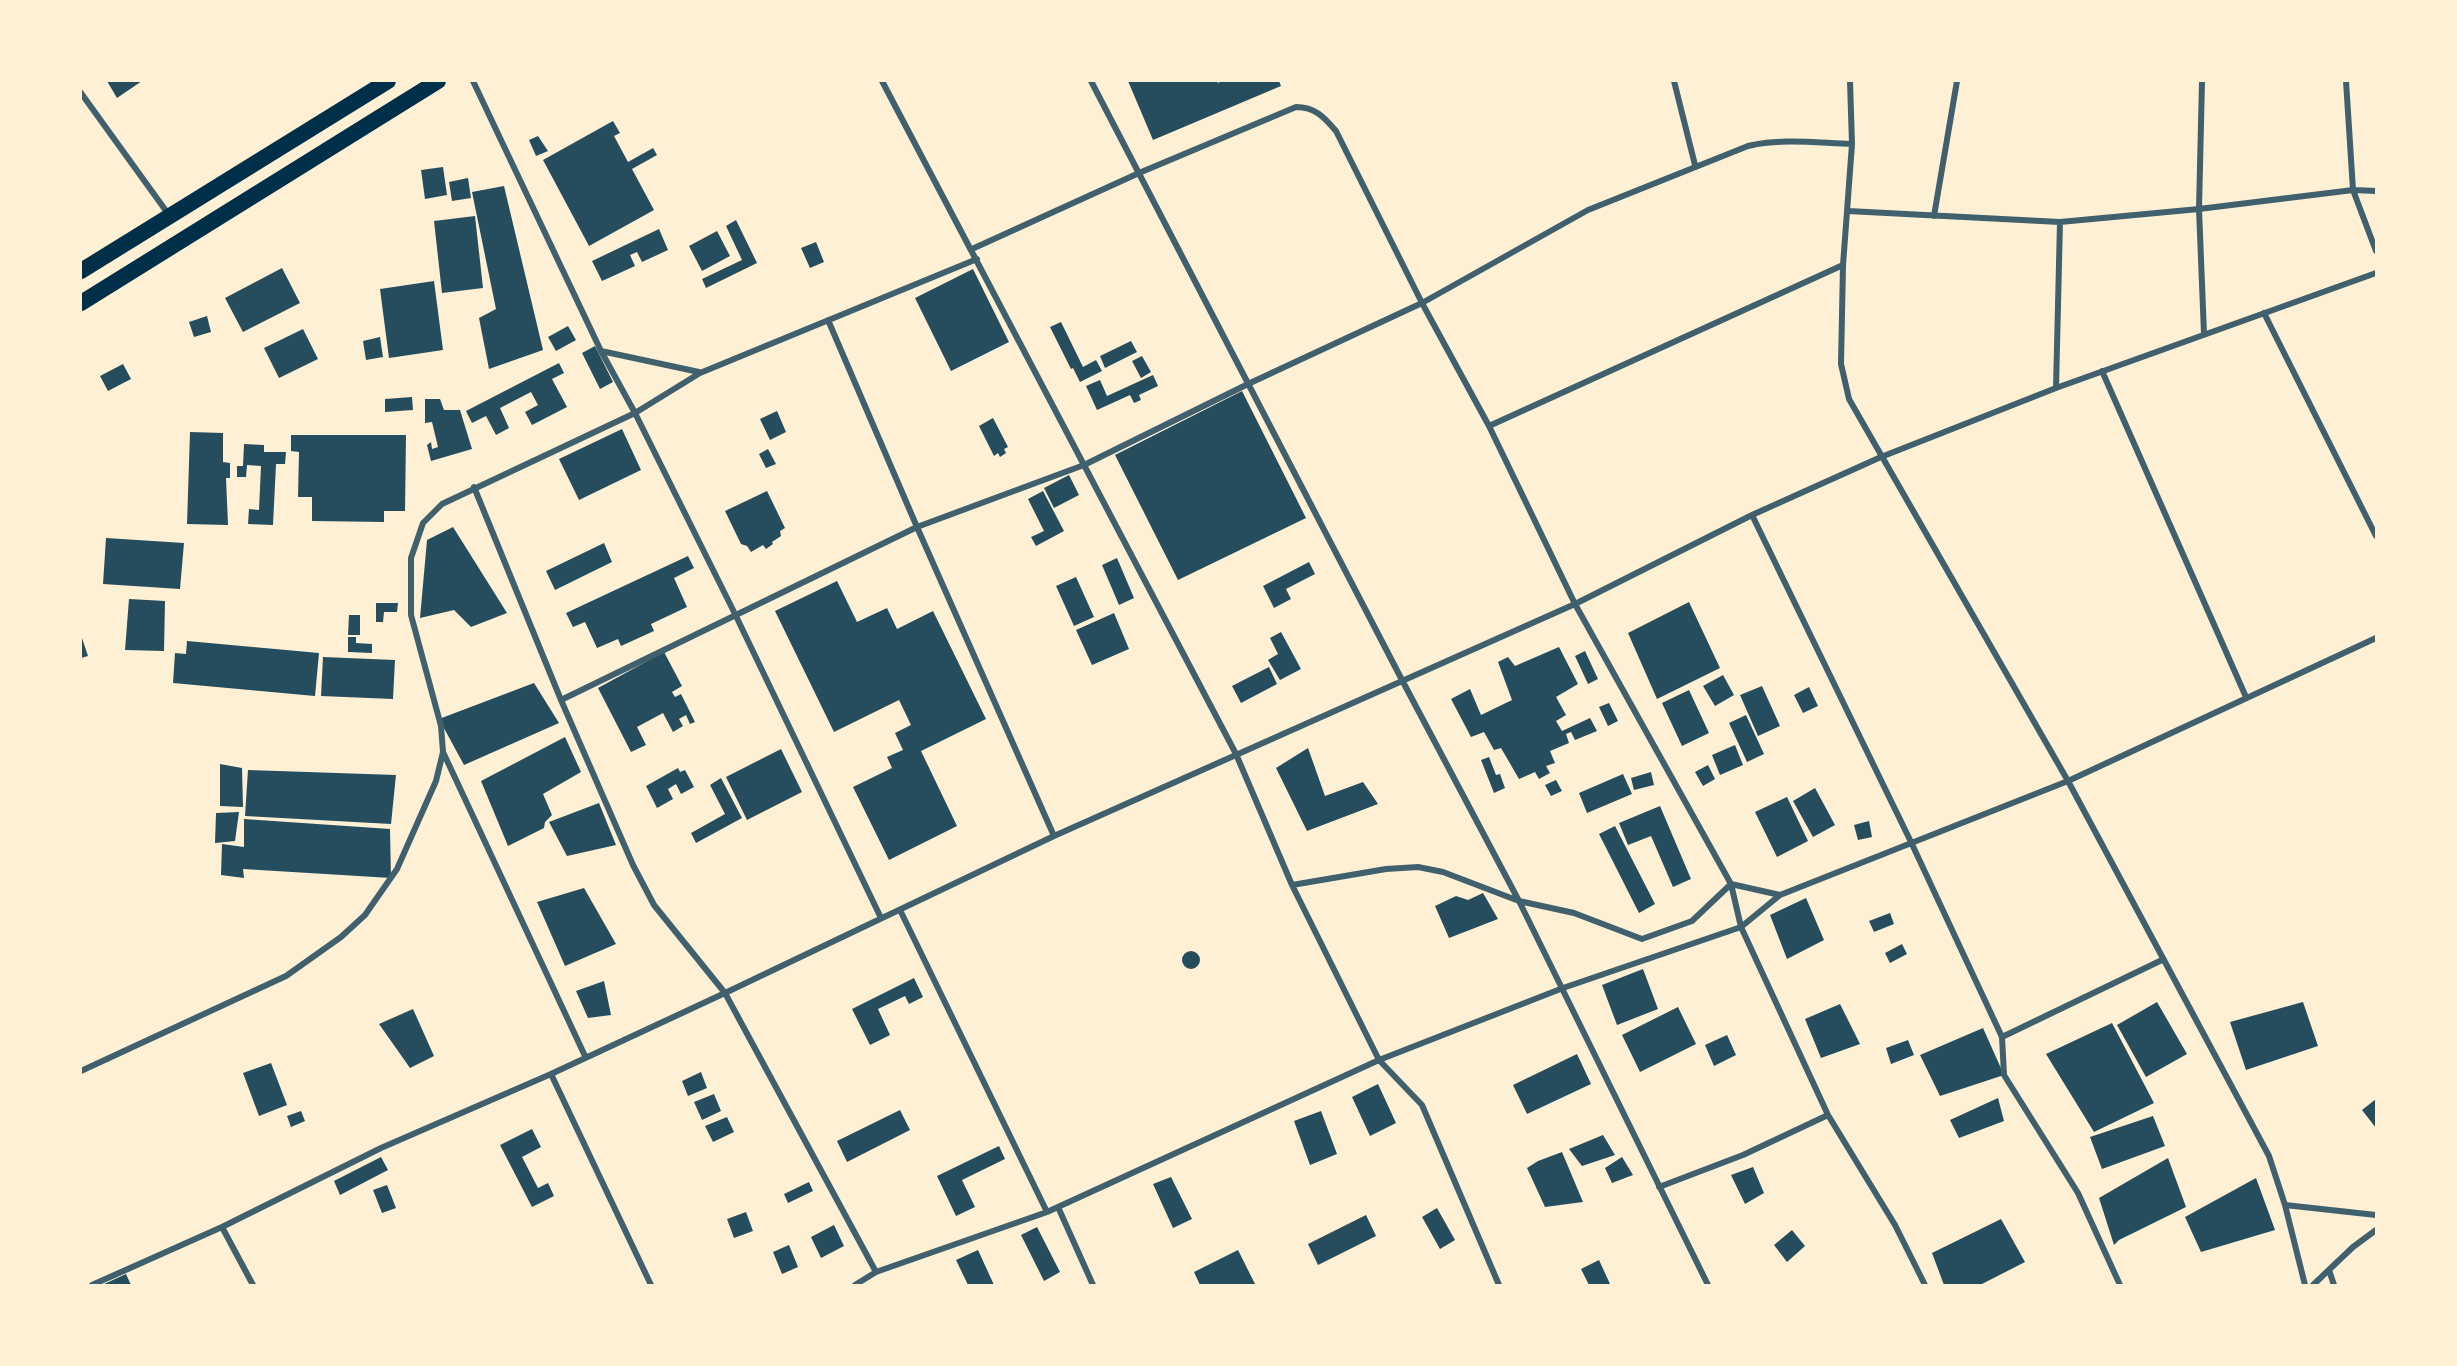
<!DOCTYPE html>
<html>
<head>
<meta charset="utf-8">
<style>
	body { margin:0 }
	#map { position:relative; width:2457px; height:1366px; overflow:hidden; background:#fdf0d5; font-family:"Work Sans",sans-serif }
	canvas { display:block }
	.frame { position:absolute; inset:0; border:82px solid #fdf0d5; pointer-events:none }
</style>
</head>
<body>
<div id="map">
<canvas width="2457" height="1366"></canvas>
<div class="frame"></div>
</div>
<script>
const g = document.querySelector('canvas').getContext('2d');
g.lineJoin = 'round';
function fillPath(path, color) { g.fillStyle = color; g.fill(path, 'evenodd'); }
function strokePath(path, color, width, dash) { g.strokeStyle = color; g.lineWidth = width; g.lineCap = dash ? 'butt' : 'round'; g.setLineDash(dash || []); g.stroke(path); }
const building = new Path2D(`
	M107,81h35l-25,17z
	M1128,81h89l1,2 4,-2h57l2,5 -128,54z
	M613,121l7,12 -6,3 14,26 25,-14 4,7 -25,14 22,41 -65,36 -46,-86z
	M538,136l10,15 -12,5 -7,-16z
	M443,167l4,28 -22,4 -4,-29z
	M468,178l3,20 -19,3 -3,-19z
	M504,186l39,164 -54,19 -10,-51 17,-9 -24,-117z
	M475,216l8,72 -41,5 -8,-72z
	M736,220l21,43 -51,25 -4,-9 40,-19 -16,-34z
	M659,229l9,21 -26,12 -5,-10 -7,3 5,11 -33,15 -10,-20z
	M717,231l13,25 -28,15 -13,-25z
	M816,242l8,20 -14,6 -9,-20z
	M282,268l18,35 -57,29 -18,-34z
	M973,269l36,73 -58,29 -36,-73z
	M434,281l9,69 -54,8 -9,-69z
	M207,316l4,16 -17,5 -5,-15z
	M1061,322l22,45 13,-7 6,11 -22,11 -7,-14 -2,1 -21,-42z
	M568,326l8,14 -20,11 -8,-14z
	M303,329l15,30 -39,19 -15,-30z
	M380,337l3,20 -17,3 -3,-19z
	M1131,341l6,11 -32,16 -5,-12z
	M595,346l18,36 -13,7 -18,-36z
	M1142,356l9,16 -10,6 -9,-17z
	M559,363l5,10 -12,6 15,28 -35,18 -7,-13 13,-7 -7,-13 -31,16 9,20 -13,7 -10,-19 -14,7 -6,-12z
	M123,364l8,15 -23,12 -8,-15z
	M1153,375l5,11 -19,9 2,5 -7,3 -4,-8 -33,15 -11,-24 14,-6 7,16z
	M1242,391l64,127 -128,62 -63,-125z
	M412,397l1,13 -28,2v-13z
	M425,399h15l4,11h16l12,39 -41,12 -4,-16 4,-3 1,7 6,-2 -6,-25 -7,1z
	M777,411l9,21 -16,8 -10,-21z
	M993,418l15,29 -4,2 2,4 -6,4 -2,-4 -4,3 -15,-30z
	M622,429l19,41 -62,30 -20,-41z
	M190,432l33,1v29l7,1v15h-4l2,47 -41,-1z
	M291,435h115l-1,76h-21v11l-72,-1v-24h-14l1,-45 -8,-1z
	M244,444l20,1v7h22l-1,12h-9l-3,61 -25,-1 1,-15 10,1 2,-44 -14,-1 -1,12h-9v-11h6z
	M768,449l8,15 -10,4 -7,-14z
	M1069,475l10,20 -25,13 -10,-20z
	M767,491l18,37 -5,3 1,5 -9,6 1,2 -7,5 -3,-4 -12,7 -4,-6 -6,-2 -16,-33z
	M1043,491l21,40 -28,15 -5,-9 13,-6 -16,-32z
	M453,527l54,86 -36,14 -17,-17 -34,8 7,-78z
	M106,538l78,5 -4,46 -77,-5z
	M604,543l8,19 -57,28 -9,-19z
	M688,556l6,12 -20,10 13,29 -36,17 3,7 -33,15 -3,-7 -21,9 -12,-26 -12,5 -7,-14z
	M1117,558l17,40 -15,7 -17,-40z
	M1309,562l6,12 -29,15 5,10 -17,9 -11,-22z
	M1076,577l18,40 -20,9 -18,-40z
	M837,581l20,41 30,-14 10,21 36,-18 53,108 -65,32 36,75 -68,34 -36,-73 39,-19 -5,-11 16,-7 -8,-17 16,-8 -12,-25 -65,32 -59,-121z
	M129,599l36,2 -1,50 -39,-1z
	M1689,602l31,66 -63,31 -29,-66z
	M376,603h22l-1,9h-13l-1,10h-7z
	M1114,613l15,36 -37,16 -16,-35z
	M349,615h11v20h-12z
	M1281,632l20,37 -21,11 -12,-20 10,-6 -8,-16z
	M81,635l7,21 -7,2z
	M348,637h8v6l16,1v9l-24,-1z
	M187,641l132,12 -4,43 -142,-13 2,-30 11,1z
	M1559,647l19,37 -22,13 10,18 -10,6 6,10 28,-13 7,13 -22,9 -4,-8 -5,2 3,9 -19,8 5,12 -9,3 4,7 -11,6 -4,-7 -16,7 -18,-31 -7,2 -10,-18 -13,5 -20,-38 19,-10 11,26 31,-15 -14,-38 10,-5 7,9z
	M1585,651l13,28 -10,5 -13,-28z
	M664,652l18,34 -10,6 3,5 6,-3 14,28 -5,2 -4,-9 -7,4 4,7 -10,6 -10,-19 -26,14 9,18 -15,7 -33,-64z
	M323,657l72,3 -2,39 -72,-3z
	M1269,667l8,17 -36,19 -9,-17z
	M1723,675l11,20 -19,11 -12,-20z
	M534,683l25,40 -95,42 -25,-46z
	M1762,686l18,40 -22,10 -18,-41z
	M1809,687l9,19 -15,7 -9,-18z
	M1689,690l20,43 -27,13 -20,-43z
	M1609,703l9,18 -10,5 -9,-19z
	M1746,715l18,39 -17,8 -18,-39z
	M565,737l16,35 -38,22 9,21 -7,7 -1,6 -36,18 -27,-65z
	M1735,745l8,20 -23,10 -8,-20z
	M1308,748l17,48 38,-14 15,22 -71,27 -31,-63z
	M781,749l21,43 -55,28 -21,-43z
	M1489,757l7,18 4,-1 5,14 -11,5 -13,-33z
	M220,764l22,4 1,39 -23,-1z
	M1708,765l7,14 -12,7 -8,-14z
	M678,768l2,4 5,-2 9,17 -13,7 -5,-10 -8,5 5,10 -16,9 -11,-22z
	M248,770l148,5 -5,49 -146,-8z
	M1651,772l3,13 -20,5 -3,-12z
	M1623,774l9,20 -45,19 -8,-20z
	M721,778l21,40 -46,25 -5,-10 34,-19 -15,-29z
	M1556,780l6,11 -11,5 -6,-11z
	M1815,788l20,37 -22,12 -20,-36z
	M1787,797l21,44 -31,16 -22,-45z
	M599,803l17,42 -49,11 -18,-34z
	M1660,806l31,73 -18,8 -22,-51 -23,9 -9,-22z
	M239,812l-4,29 -20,2 1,-30z
	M244,819l146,10 1,49 -148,-9 1,9 -23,-3 1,-31 22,3z
	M1869,821l3,16 -14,3 -4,-15z
	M1615,826l40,78 -16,9 -40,-79z
	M584,888l32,56 -51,22 -28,-64z
	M1483,893l15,26 -49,19 -14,-32 21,-10 12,4z
	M1806,898l18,42 -37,19 -17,-44z
	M1890,913l4,11 -20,8 -5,-11z
	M1902,944l5,10 -17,9 -5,-10z
	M1182 960a9 9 0 1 1 18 0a9 9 0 1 1-18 0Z
	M1643,969l15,40 -41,16 -15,-40z
	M914,978l9,19 -14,7 -4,-8 -27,13 12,26 -20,10 -18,-36z
	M604,981l7,34 -23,3 -12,-27z
	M2157,1002l30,52 -41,23 -29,-52z
	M2303,1002l15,44 -72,24 -16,-48z
	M1840,1004l20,40 -39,14 -16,-39z
	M1678,1007l18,37 -56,28 -18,-37z
	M413,1009l21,47 -24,12 -31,-44z
	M2112,1023l42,80 -60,29 -48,-78z
	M1983,1028l21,47 -64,21 -20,-41z
	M1727,1035l9,20 -22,11 -9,-21z
	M1908,1040l6,15 -23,9 -5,-16z
	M1577,1054l14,30 -64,30 -14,-29z
	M271,1063l16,42 -28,11 -16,-43z
	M701,1072l6,16 -19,8 -6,-15z
	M1378,1084l18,39 -26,13 -18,-39z
	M714,1094l7,17 -19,9 -8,-18z
	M1998,1098l6,23 -45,17 -9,-18z
	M2376,1099v29l-14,-18z
	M900,1110l10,20 -63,32 -10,-21z
	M301,1111l4,10 -14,6 -4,-11z
	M1321,1111l16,43 -27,11 -16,-44z
	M2153,1116l12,30 -63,23 -12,-32z
	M727,1117l7,15 -21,10 -8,-16z
	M532,1129l9,18 -19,10 16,31 10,-5 6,13 -22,11 -32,-62z
	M1603,1135l12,20 -33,11 -13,-17z
	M999,1146l6,13 -43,21 13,27 -19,9 -19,-40z
	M1562,1152l21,50 -38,5 -18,-39 11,-7z
	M381,1157l7,13 -48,25 -6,-14z
	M1622,1157l11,18 -21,8 -7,-15z
	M2168,1158l18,49 -67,33 -5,5 -15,-47z
	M1753,1167l11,26 -19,11 -14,-29z
	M1171,1177l21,42 -19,9 -20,-44z
	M2256,1178l19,52 -74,22 -16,-35z
	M809,1182l4,9 -25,12 -4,-9z
	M387,1185l9,23 -14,5 -9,-23z
	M1437,1208l18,32 -15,9 -18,-32z
	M746,1212l7,19 -19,7 -7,-19z
	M1366,1215l10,21 -58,29 -10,-21z
	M2001,1219l24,43 -45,23h-36l-12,-32z
	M834,1225l10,21 -23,12 -10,-21z
	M1037,1227l23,45 -16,9 -23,-46z
	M1792,1230l13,16 -18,16 -13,-17z
	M789,1245l9,22 -16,7 -9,-22z
	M978,1250l16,35h-26l-12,-25z
	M1238,1250l17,34 -55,1 -6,-13z
	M1599,1260l11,24 -2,1h-19l-8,-16z
	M126,1274l5,11h-29z`);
const minor = new Path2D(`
	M473,81l128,270 34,62 101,203 145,302
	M882,81l354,673 56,131 87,175 43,45 77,180
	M1091,81l311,599 117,221 189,384
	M1674,81l21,84
	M1850,81l2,63 -9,121 -2,99 8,35 219,382 201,375 16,49 20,80
	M2202,81l-3,128 5,125
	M2346,81l7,109 23,61
	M81,93l88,122
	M1848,211l212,11 139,-13 154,-19 23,1
	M1934,216l23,-135
	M972,249l167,-76 157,-66c19,0 28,10 40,24l86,172 67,123 86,178 156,280 10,43 87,188 67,110 30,60
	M2264,313l112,223
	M828,320l89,207 137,309
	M601,351l98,21
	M2102,371l144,326
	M2056,388l4,-166
	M1489,426l354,-161
	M474,487l87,213 72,165 21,40 71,88 151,279
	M1752,515l159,327 91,195 2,38 74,118 42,92
	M561,700l356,-173 167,-62 164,-81 174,-81 166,-93 160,-64c34,-8 69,-3 104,-2
	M443,752l142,304
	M1292,885l94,-16 32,-2 25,5 76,29 55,12 68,26 50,-18 39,-37 49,11
	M900,910l147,302
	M2002,1037l160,-77
	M81,1071l205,-95 55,-39 24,-22 32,-46 39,-88 7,-29 -2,-26 -30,-111v-57l12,-35 19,-19 193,-91 65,-40 277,-114
	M551,1074l100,211
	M1659,1187l84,-32 85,-40
	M2285,1205l91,10
	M1058,1207l35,78
	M222,1227l31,58
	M2329,1270l5,15
	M92,1285l130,-58 159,-79 170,-74 174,-81 329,-157 521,-232 177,-89 129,-58 175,-69 320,-115
	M855,1285l21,-13 171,-60 332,-152 184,-72 178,-61 39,-32 288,-114 308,-143
	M2313,1285l40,-38 23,-17`);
const trunk = new Path2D(`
	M81,271l307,-190
	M81,303l357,-222`);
fillPath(building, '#264d5e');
strokePath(minor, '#3f606c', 6);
strokePath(trunk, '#003049', 16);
</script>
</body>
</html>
